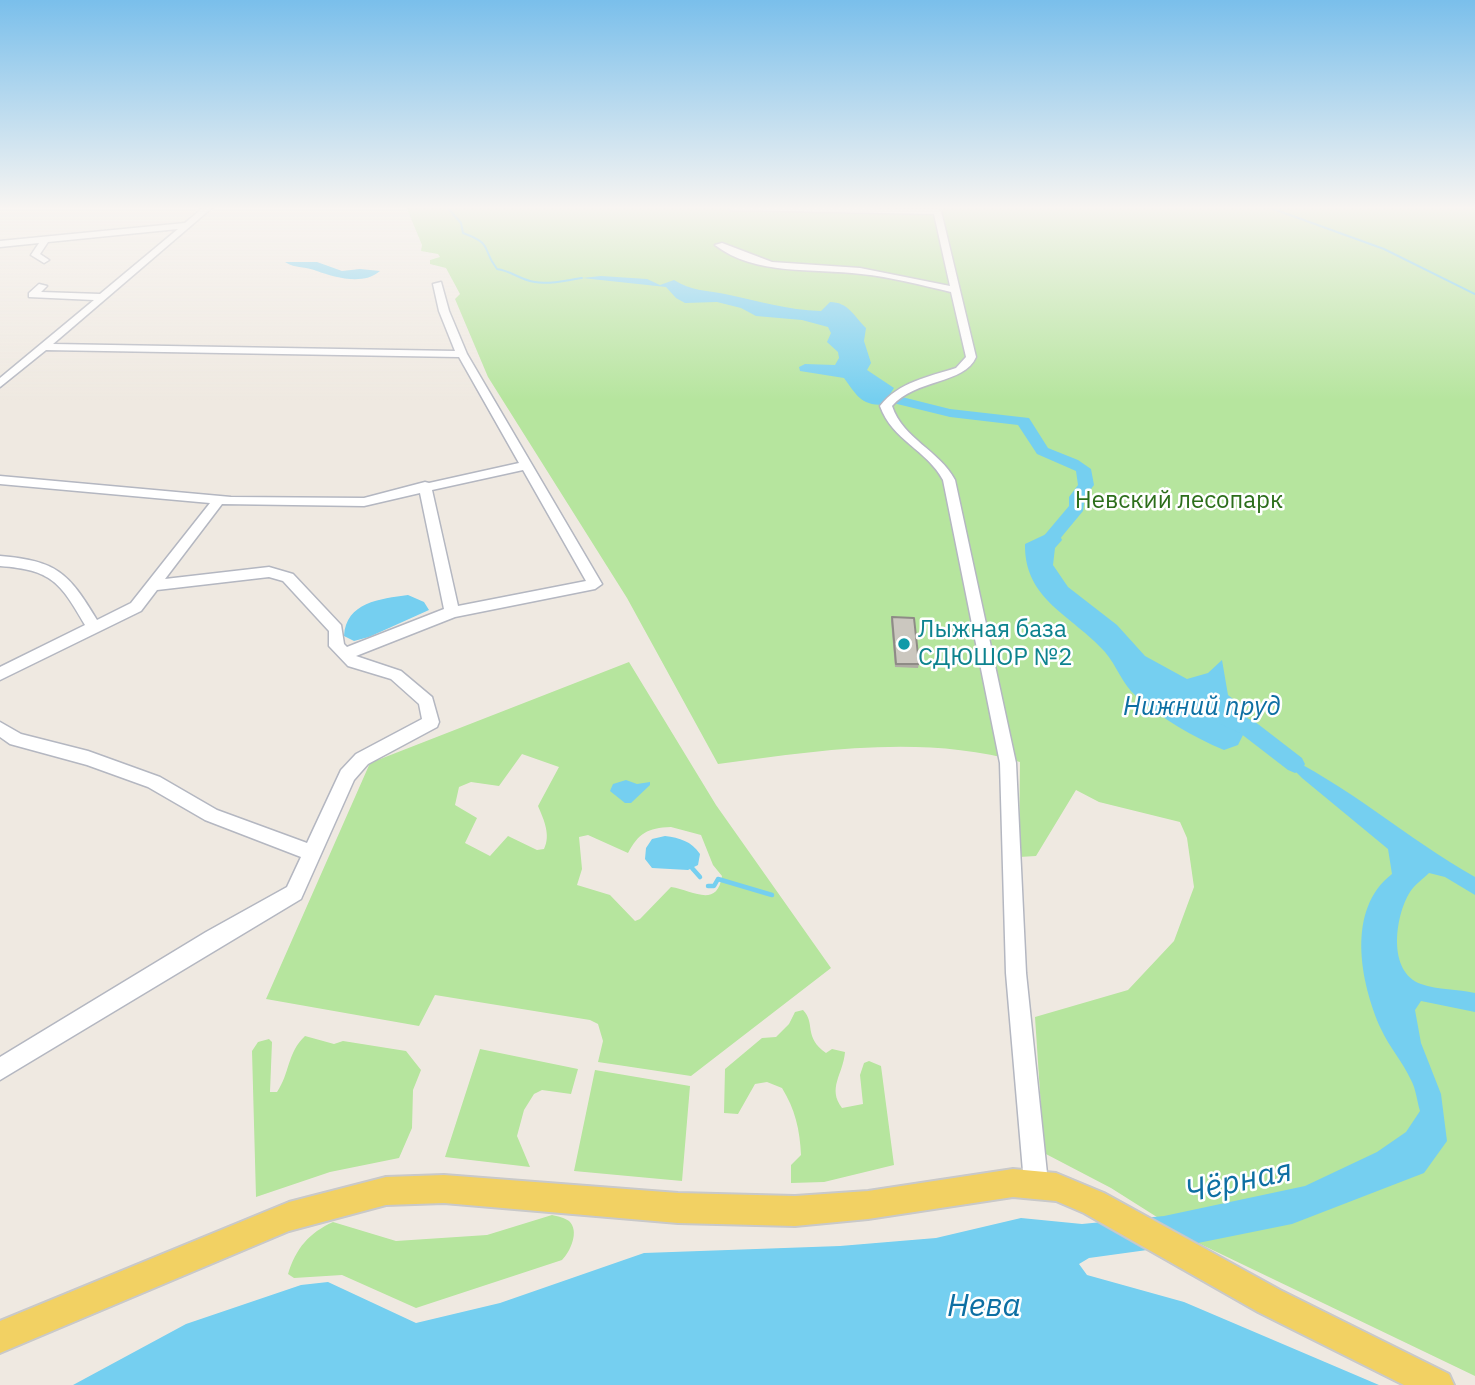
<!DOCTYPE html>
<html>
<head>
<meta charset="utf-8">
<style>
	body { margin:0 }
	canvas { display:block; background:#efe9e1 }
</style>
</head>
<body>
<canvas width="1475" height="1385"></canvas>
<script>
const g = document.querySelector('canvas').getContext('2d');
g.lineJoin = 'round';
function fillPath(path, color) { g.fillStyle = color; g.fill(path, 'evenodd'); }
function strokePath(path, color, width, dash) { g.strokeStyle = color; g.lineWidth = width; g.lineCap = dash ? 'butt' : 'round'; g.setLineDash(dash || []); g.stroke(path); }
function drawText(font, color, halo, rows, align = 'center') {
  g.font = font + ' "IBM Plex Sans",sans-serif'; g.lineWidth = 5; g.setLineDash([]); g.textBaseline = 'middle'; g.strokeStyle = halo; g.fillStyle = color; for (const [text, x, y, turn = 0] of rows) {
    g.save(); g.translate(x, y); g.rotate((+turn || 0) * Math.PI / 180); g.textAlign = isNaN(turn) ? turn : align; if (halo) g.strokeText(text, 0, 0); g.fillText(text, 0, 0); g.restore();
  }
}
const green = new Path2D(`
	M406,206h1069v1170l-277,-133 -87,-55 -67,-35 -9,-136 93,-27 46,-49 20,-54 -7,-49 -7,-16 -81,-20 -23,-12 -40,66 -17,1 1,-95c-99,-28 -203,-11 -302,2l-91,-166 -139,-221 -33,-78 5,-5 -14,-26 -16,-4v-4l10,-3 -2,-3 -17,-3 1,-6z
	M629,662l87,143 115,163 -140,108 -93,-14 5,-21 -5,-17 -8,-4 -155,-25 -16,31 -153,-27 104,-236zM522,754l37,13 -21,39c6,14 13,29 6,43l-7,1 -29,-14 -18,20 -25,-13 12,-25 -22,-13 4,-18 12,-5 28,4zM671,827l30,8 12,30 9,11c-5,33 -30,14 -51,11l-31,32 -5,2 -25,-26 -33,-10 5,-16 -3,-32 9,-2 40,18c11,-20 19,-25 43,-26z
	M803,1010c13,13 0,27 23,43l6,-4 13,3c-2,23 -18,36 -3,56l21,-4 -3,-29 4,-12 5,-2 12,5 13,99 -70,17 -33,1v-18l10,-10c-1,-25 -6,-46 -19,-67l-15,-6 -12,2 -17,30 -14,-1 1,-44 37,-31 14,-1 13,-13 6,-12z
	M305,1036l29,8 9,-3 63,10 15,19 -8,20 -1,38 -13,30 -69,14 -74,25 -4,-146 6,-9 11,-3 3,3 -2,50h7c13,-19 10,-39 28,-56z
	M480,1049l98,20 -7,25 -29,-4 -8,4 -10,16 -7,26 13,31 -85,-10z
	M595,1070l95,16 -8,95 -108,-10z
	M552,1215c5,1 13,3 17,6 11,10 1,31 -7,39l-146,48 -74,-33 -48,3 -6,-4c8,-26 21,-41 45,-52l63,19 91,-6z`);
const water = new Path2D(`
	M285,262h32l25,9 18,-2 20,2c-17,15 -46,6 -63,0 -12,-5 -21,-2 -32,-9z
	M601,276l46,3 13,6 14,-5c17,11 32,10 51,14 34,7 62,16 96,17l9,-9c18,0 24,14 36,26l-2,13 7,22 -4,7 27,18 -11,17c-23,0 -27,-11 -39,-27l-44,-7 -1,-4 6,-3 30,1 4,-7 -1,-6 -11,-10 4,-9 -3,-6 -26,-7 -46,-4 -15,-8 -24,-6 -32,1 -9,-5 -10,-11 -84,-9z
	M1057,529l5,11 -7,8 -2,17 15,22 49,38 28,31 42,23 21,-6 14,-13 6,35 20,16 -1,16 -9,18 -14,5c-31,-13 -62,-31 -88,-54 -14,-12 -19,-30 -31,-44 -33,-37 -81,-52 -80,-108z
	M408,595l16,7 5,8 -60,27 -15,4 -10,-5c2,-34 36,-37 64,-41z
	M1275,751c72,33 131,87 200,126v18l-30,-18 -16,-4c-6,6 -15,12 -19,19 -15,24 -23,80 11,92 17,6 37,5 54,9v19l-54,-11 -6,9 6,33 20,51 6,47 -23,32 -132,51 -94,19 -109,15 -10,6 8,11 97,27 195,83h-1306l113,-61 115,-39 27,-3 88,41 84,-20 144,-50 196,-7 96,-8 85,-20 61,6 82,-8 141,-30 72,-34 29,-20 14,-21c-3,-10 -4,-22 -9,-31 -8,-18 -22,-33 -30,-51 -21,-47 -35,-120 11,-155l-4,-25 -86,-71z
	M626,780l11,4 13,-2v3l-19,18h-6l-15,-12 3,-7z
	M665,836c15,2 26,5 35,18l-2,11 -10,5 -36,-2 -7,-9 1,-11 6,-9z`);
const streamFar1 = new Path2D(`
	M446,206l15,17 2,10c32,12 17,14 34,36 15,2 23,11 38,13 14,3 32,-2 47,-4
	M1265,206l119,43 91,45`);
const stream = new Path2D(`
	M692,868l8,9
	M708,886h6l4,-7 54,16`);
const river = new Path2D(`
	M894,395l56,14 79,9 19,30 30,12 13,9 3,16 -9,12 -2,14 -34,41h-12l-2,-4 2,-4 32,-38v-9l9,-12 -2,-14 -39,-17 -19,-29 -68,-8 -61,-15v-6z
	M1225,709l29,12 48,37 3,6 -3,6 -7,3 -7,-3 -48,-37 -22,-10 -3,-6 3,-6z`);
const minor = new Path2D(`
	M205,206h9l-161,138 402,7 -16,-40 -6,-27 8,-2 8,29 18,43 135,230 -7,5 -140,28 -99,39 45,15 31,26 7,25 -2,5 -69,37 -14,16 -53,119 -301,181v-23l206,-125 81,-45 14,-30 -96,-37 -57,-33 -61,-22 -77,-21 -10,-7v-15l21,12 67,17 72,26 57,33 90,33 34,-73 15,-16 66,-35 -3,-15 -28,-25 -43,-13 -19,-20v-15l-46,-50 -14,-4 -112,13 -16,21 -141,69v-13l85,-42c-25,-43 -33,-55 -85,-59v-10c57,5 68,16 97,64l34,-17 79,-100 -210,-19v-8l231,21 133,1 61,-16 4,1 90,-20 -60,-106 -413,-7 -46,37v-9l94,-78 -65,-3v-4l10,-9 8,2 -6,6 59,2 78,-65 -130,13 -8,12 9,6 -5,3 -13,-8 8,-12 -39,4v-6l185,-18zM523,470l63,111 -128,25 -26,-116zM420,493l24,116 -97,38 -3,-3 -3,-19 -48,-51 -24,-7 -104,12 57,-75 142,2z
	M727,206l210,3 4,2 35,146c-11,27 -61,22 -84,49 11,33 47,44 63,74l61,283 10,210 22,210 -4,8 -8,4 -8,-4 -4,-8 -18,-210 -6,-210 -57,-283c-16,-30 -51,-40 -63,-74 19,-24 48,-29 76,-38l10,-11 -15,-65c-30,-7 -60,-15 -90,-18 -47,-6 -106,2 -146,-29l7,-2 50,19 88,6 90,18 -16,-72 -204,-4z`);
const major = new Path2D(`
	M1013,1169l43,4 48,20 176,97 169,84 5,11h-50l-146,-73 -174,-99 -28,-12 -43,-4 -145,22 -73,7 -117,-3 -234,-20 -58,2 -97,26 -289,122v-32l289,-119 97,-25 58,-2 234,18 117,3 73,-5z`);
const wall = new Path2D(`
	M892,617l27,47 -1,4 -23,-1 -4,-46z`);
const building = new Path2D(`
	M892,617l22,1 5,46h-23z`);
const markers = [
	[904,644,7,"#0f9aa8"]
];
const parkNames = [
	["Невский лесопарк",1179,501]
];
const cultureNames = [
	["Лыжная база",918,630],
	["СДЮШОР №2",918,658]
];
const waterNames = [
	["Нижний пруд",1202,707]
];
const nearWaternames = [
	["Чёрная",1239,1182,-12],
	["Нева",984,1307]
];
fillPath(green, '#b6e59e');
fillPath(water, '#75cff0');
strokePath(streamFar1, '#75cff0', 2);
strokePath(stream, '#75cff0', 4.5);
fillPath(river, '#75cff0');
strokePath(minor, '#b4b7c1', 3);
strokePath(major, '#c9c9c9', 4);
fillPath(minor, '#fff');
fillPath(major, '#f2d163');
fillPath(wall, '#afaba4');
fillPath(building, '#cbc7bf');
strokePath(building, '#8e8b86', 2);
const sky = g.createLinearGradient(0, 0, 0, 400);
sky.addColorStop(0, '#7abfeb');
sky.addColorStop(0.52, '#f8f5f2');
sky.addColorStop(1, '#f8f5f200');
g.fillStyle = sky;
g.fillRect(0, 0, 1475, 400);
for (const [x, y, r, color] of markers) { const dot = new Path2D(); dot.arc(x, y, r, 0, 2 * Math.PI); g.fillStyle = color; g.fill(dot); strokePath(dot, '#fff', 2.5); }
drawText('24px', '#2c6e1b', '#fff', parkNames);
drawText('24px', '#0d838f', '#fff', cultureNames, 'left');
drawText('italic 26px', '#0d6fa3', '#fff', waterNames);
drawText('italic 32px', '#0d6fa3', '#fff', nearWaternames);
</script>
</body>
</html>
